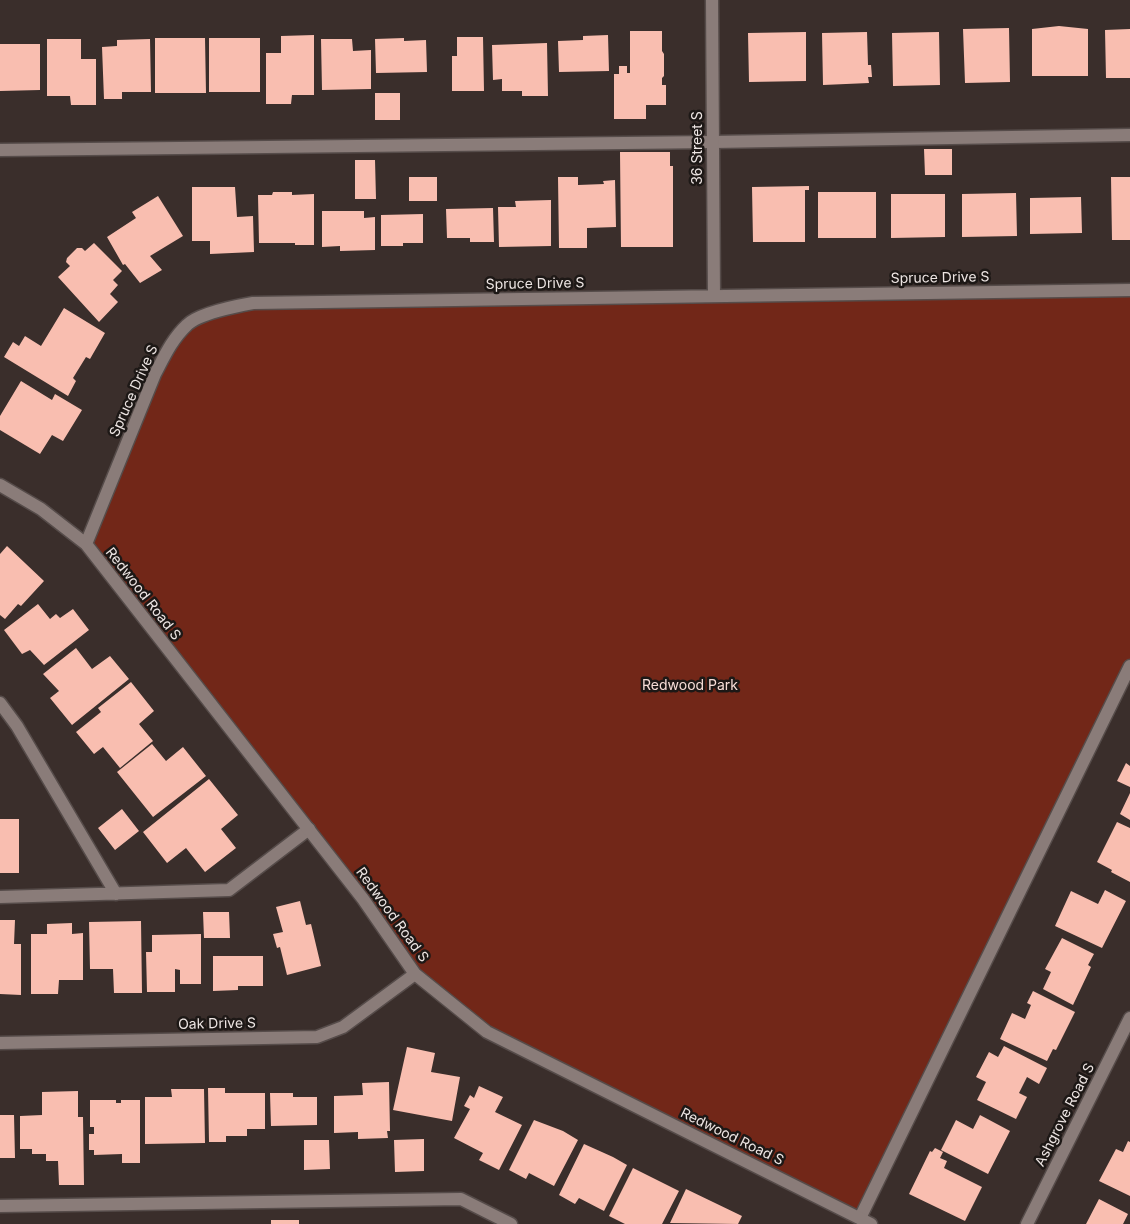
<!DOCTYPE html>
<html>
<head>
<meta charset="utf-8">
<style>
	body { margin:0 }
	canvas { display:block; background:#3a2e2b }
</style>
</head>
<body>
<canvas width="1130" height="1224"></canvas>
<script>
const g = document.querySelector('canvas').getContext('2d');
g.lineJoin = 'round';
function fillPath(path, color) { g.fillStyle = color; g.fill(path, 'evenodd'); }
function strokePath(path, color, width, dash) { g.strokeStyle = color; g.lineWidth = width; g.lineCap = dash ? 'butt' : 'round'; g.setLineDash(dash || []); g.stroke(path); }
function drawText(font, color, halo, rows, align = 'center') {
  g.font = font + ' Inter,sans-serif'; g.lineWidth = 5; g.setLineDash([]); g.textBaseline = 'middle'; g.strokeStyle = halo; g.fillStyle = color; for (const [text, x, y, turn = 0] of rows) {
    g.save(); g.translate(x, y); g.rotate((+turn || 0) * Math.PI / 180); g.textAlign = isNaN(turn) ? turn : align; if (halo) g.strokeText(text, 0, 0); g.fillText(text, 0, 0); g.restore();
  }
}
const green = new Path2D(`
	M1130,290v392l-275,533 -368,-183 -72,-58 -329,-430 69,-170 33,-50 32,-14z`);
const building = new Path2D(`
	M1059,26l29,3v47h-56v-47z
	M1009,28l1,54 -45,1 -2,-54z
	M1130,29v49h-24l-1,-48z
	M630,31h32v20l2,3v22l-2,2v7h4v20h-20v14h-32v-45h5v-8h8v7h3z
	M806,32v49l-57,1 -1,-49z
	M867,32l1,33h3l1,12h-4l1,6 -46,2 -1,-52z
	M939,32l1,53 -47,1 -1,-53z
	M314,35v60h-22l-1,9h-25v-51h15v-17z
	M608,35l1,36 -50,1 -1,-31 25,-1v-4z
	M457,37h26l1,54h-32v-35h5z
	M155,38h50l1,55h-51z
	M209,38h51v54h-51z
	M404,38v3l22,-1 1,32 -51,1 -1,-34z
	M47,39h34v20h15v46h-25l-1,-9h-23z
	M150,39l1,53h-29v7h-18l-2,-52 15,-1v-6z
	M321,39h31l1,12 18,-1v39l-49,1z
	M547,43l1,53h-26v-5h-20v-12l-9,1 -1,-35z
	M0,44h40v46l-40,1z
	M375,93h25v27h-25z
	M924,149h28v26h-27z
	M620,152h50v14h3v81h-52z
	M355,160h20l1,39h-21z
	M409,177h28v24h-28z
	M558,177h20v8l26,-1 -1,-3 12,-1 1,47 -29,1v20h-28z
	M1111,177h19v63h-18z
	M809,186v4h-4v52h-52l-1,-55z
	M192,187h43l2,30 16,-1 1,36 -44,2v-13h-18z
	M273,192h19v3l22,-1v51h-19v-2h-36l-1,-48h14z
	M818,192h58v46h-58z
	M1016,193l1,43 -55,1v-43z
	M891,194h54v43l-54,1z
	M158,196l25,40 -33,20 12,14 -22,13 -15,-19 -2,1 -16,-28 29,-19 -4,-6z
	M1081,197l1,36 -52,1v-36z
	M551,200v46l-52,1 -1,-40h18l-1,-6z
	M493,208l1,34h-24v-4h-23l-1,-29z
	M322,211h42v7l11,-1v33l-35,1v-5l-18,1z
	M423,214v29h-20v3h-22v-31z
	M94,243l28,28 -9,9 5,5 -8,9 8,8 -19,20 -41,-45 12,-11 -4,-4 1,-4 10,-10h5l3,3z
	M64,308l41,25 -15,26 -4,-2 -13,21 3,3 -8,15 -64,-39 9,-15 6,4 6,-10 16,10z
	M21,381l31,19 3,-6 27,16 -19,31 -11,-6 -12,19 -40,-24v-14z
	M7,546l37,35 -23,25 -3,-2 -13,15 -5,-4v-61z
	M38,604l12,15 6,-5 4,4 13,-9 16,21 -45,35 -14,-15 -8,4 -18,-24z
	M76,648l16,21 18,-13 19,23 -57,46 -22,-27 9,-7 -16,-17z
	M131,682l23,29 -15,13 14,17 -33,27 -17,-21 -9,7 -18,-22 25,-20 -3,-4z
	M152,744l14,17 17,-14 23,29 -53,41 -36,-45z
	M1126,763l4,3v21l-13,-6z
	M209,779l29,36 -17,14 15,19 -31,24 -19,-24 -19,15 -24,-31z
	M1130,793v27l-10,-6z
	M122,809l17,22 -24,19 -17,-22z
	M0,819h19v54h-19z
	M1117,822l13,6v54l-19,-10 1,-2 -15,-8z
	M1105,890l21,11 -24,47 -47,-22 16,-35 27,13z
	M300,901l6,24 5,-1 10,42 -34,9 -7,-28 -3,1 -4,-14 10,-2 -7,-25z
	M203,912h26l1,26h-26z
	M0,920h15l-1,24h7v51l-21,-1z
	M141,921l1,72h-28l-1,-24h-23l-1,-47z
	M72,923v11l11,-1v47h-24l-1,14h-27v-60h16v-10z
	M201,934v50h-21v-14l-5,-1v23h-28l-1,-40h6v-17z
	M1062,938l32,16 -6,11 3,2 -18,38 -30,-16 8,-17 -6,-3z
	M213,956h50v30h-25v4l-25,1z
	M1033,991l42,21 -19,38 -3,-1 -6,12 -47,-22 12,-26 13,6 6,-14 -4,-2z
	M1004,1046l43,22 -8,16 -12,-7 -8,16 8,4 -11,22 -39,-19 9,-18 -10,-5 13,-25 9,5z
	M407,1047l28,6 -4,19 29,5 -8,44 -59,-11z
	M389,1082l1,49h-3l1,7 -30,1v-7l-24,1v-37l29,-1 -1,-12z
	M479,1086l24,11 -8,15 27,13 -23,45 -20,-10 4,-7 -29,-15 16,-29 -6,-3 6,-11 4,3z
	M208,1088h17v5h40v36h-18v7h-21v6h-17z
	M171,1089h33l1,54 -60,1v-47h27z
	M78,1091v26h5l1,68h-25l-1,-24h-12v-7h-14v-5h-12v-33l22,-1v-23z
	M270,1093h23v4h24v28l-46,1z
	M90,1100h26v3h5v-3h19v63h-18v-9l-28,1v-5h-5v-16h5v-7h-4z
	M0,1115h14l1,43h-15z
	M980,1115l30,16 -22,43 -47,-24 15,-30 17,9z
	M534,1120l29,11 15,9 -24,46 -25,-13 -3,6 -17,-9z
	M424,1139v32l-29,1 -1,-32z
	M304,1140h25l1,29 -26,1z
	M1128,1141l2,1v54l-31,-15 17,-32 7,3z
	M584,1144l29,13 14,8 -23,46 -25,-13 -4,6 -16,-9z
	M935,1148l8,4 -3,6 7,3 -3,7 38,19 -17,34 -56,-27 21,-43 2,1z
	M633,1168l46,23 -17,33h-37l-16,-8z
	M686,1189l56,27 -4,8 -68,-1z
	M1099,1199l29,15 -5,10h-37z
	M271,1220h28v4h-28z`);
const lane = new Path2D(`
	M0,150l713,-8 417,-7
	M0,703l17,23 99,168
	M0,897l229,-7 80,-61
	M0,1206l461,-7 50,25
	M860,1218l270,-552`);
const street = new Path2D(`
	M712,0l2,296
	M0,485l41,24 45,35 277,355 52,75 72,58 384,192
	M86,544l69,-170c9,-17 17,-35 32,-49 11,-11 49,-19 66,-22l877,-13
	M0,1043l317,-6 26,-10 72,-53
	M1027,1224l103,-206`);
const streetNames = [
	["36 Street S",698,148,-90],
	["Spruce Drive S",940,278,-1],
	["Spruce Drive S",535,284,-1],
	["Spruce Drive S",134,391,-66],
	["Redwood Road S",143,594,52],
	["Redwood Road S",392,915,54],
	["Oak Drive S",217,1024,-1],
	["Ashgrove Road S",1065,1115,-63],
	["Redwood Road S",732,1137,26]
];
const parkNames = [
	["Redwood Park",690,686]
];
fillPath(green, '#722718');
fillPath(building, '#f9beb0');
strokePath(lane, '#564c4a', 15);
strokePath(street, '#564c4a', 15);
strokePath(lane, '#8a7c79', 12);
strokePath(street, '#8a7c79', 12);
drawText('14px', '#ede5e3', '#1d1816', streetNames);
drawText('14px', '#f7ddd7', '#1d1816', parkNames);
</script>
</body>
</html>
